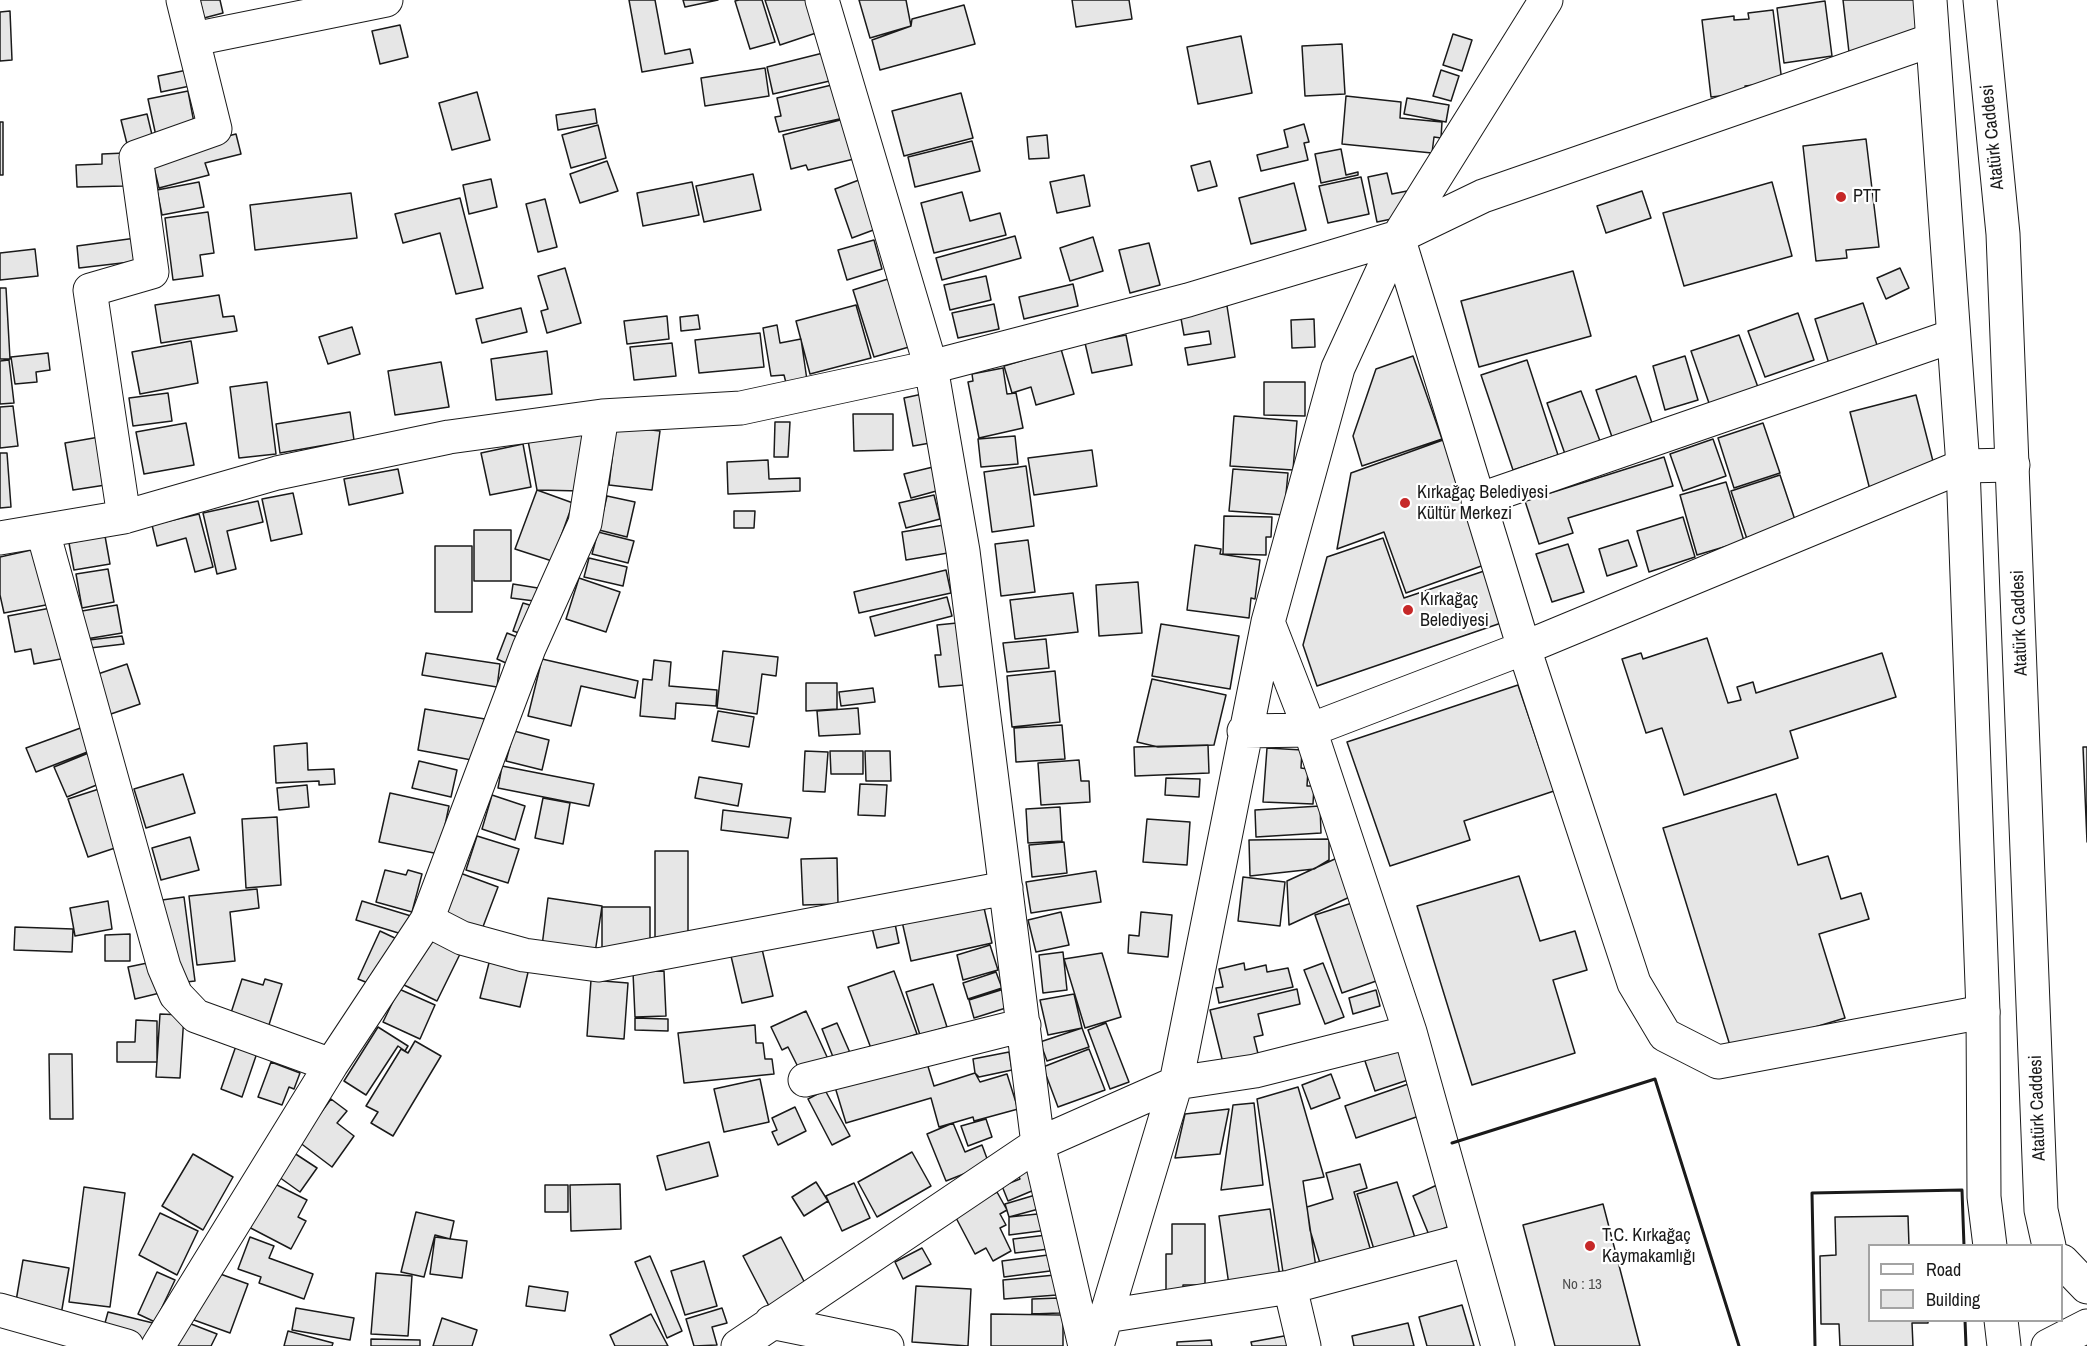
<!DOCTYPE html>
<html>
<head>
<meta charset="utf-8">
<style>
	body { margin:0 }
	#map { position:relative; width:2087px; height:1346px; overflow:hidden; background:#fff; font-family:"Archivo Narrow",sans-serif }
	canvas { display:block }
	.legend { position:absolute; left:1868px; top:1244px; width:195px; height:78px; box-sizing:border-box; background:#fff; border:2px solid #a3a3a3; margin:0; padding:8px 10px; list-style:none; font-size:18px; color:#1a1a1a }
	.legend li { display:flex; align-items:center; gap:12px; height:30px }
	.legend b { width:30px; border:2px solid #a3a3a3 }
</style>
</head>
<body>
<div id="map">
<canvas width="2087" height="1346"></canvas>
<ul class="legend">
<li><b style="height:8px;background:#fff"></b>Road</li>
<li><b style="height:16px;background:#e6e6e6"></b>Building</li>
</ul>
</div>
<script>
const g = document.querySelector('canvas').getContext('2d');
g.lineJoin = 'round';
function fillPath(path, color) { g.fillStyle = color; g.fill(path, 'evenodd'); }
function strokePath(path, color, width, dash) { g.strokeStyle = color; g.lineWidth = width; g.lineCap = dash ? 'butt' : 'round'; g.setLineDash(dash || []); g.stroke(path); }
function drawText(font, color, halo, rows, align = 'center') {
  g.font = font + ' "Archivo Narrow",sans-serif'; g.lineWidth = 4.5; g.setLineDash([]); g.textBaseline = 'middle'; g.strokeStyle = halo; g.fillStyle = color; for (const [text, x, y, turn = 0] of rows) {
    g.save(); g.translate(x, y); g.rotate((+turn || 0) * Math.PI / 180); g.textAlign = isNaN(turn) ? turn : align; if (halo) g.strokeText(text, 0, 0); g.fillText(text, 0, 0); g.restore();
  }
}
const building = new Path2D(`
	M200,0h20l3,13 -19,5z
	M629,0h26l10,54 25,-5 3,14 -51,9z
	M683,0h35l-33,7z
	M739,0h23l13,42 -25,7 -15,-48z
	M765,0h46l11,31 -42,14z
	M859,0h47l5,26 -41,12z
	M1072,0h57l3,19 -56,8z
	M1843,0h71l5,37 -69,24z
	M1825,1l7,55 -48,7 -7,-55z
	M964,5l11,39 -95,26 -8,-30 39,-14 1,-7z
	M1773,10l9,72 -37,4 1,7 -35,4 -9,-77 32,-4v4l15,-1 -1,-6z
	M10,11l2,49 -12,1v-49z
	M400,25l8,32 -28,7 -8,-33z
	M1453,34l19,6 -10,31 -19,-6z
	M1241,36l11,57 -54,11 -11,-57z
	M1342,44l3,50 -40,2 -3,-50z
	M827,52l7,28 -61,14 -6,-27z
	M765,68l4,28 -64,10 -4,-28z
	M187,70l3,16 -29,6 -3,-16z
	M1441,70l18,6 -8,25 -18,-5z
	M836,84l8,34 -65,14 -4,-15 6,-1 -4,-18z
	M188,91l7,37 -39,8 -8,-37z
	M477,92l13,48 -38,10 -13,-47z
	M961,93l12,45 -69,18 -12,-45z
	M1346,96l55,6 -1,16 42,4 -1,16 -7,-1 -2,16 -90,-9z
	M1407,98l42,7 -3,17 -42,-8z
	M595,109l2,14 -39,7 -2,-15z
	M147,114l6,25 -26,5 -6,-24z
	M844,119l10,40 -46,11 -2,-5 -15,4 -8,-34z
	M0,122h3v53h-3z
	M1304,124l5,18 -5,1 4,17 -47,11 -4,-16 31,-8 -4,-17z
	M598,125l8,33 -35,10 -9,-33z
	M236,134l5,20 -36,9 4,12 -50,13 -8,-33z
	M1047,135l2,23 -20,1 -2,-22z
	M1866,139l13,108 -33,3 1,8 -31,3 -13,-115z
	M972,141l8,30 -65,16 -7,-30z
	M1341,149l5,26 12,-3v3l-37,8 -6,-29z
	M125,153l1,33 -49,1 -1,-22 26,-1v-10z
	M607,161l11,30 -38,12 -10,-29z
	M1210,161l7,25 -19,5 -7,-25z
	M1387,173l5,21 15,-3 -6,26 -24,5 -9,-45z
	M753,174l8,36 -57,12 -8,-36z
	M1084,175l6,31 -33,7 -7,-31z
	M1361,177l8,37 -41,9 -9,-37z
	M491,179l6,28 -28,7 -6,-29z
	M859,180l17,49 -24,9 -17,-49z
	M199,182l5,25 -42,8 -5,-25z
	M692,182l7,33 -56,11 -6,-33z
	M1772,182l20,74 -108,30 -21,-73z
	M1294,183l12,47 -55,14 -12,-46z
	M1642,191l9,27 -45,15 -9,-27z
	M962,192l8,29 30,-8 6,22 -72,18 -13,-50z
	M351,193l6,45 -102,12 -5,-45z
	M460,198l23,90 -27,6 -16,-61 -37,10 -8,-29z
	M545,199l12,48 -19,5 -12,-48z
	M208,212l6,41 -14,2 3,21 -30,4 -8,-62z
	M1015,236l6,22 -79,22 -6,-22z
	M1093,237l10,34 -33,10 -10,-33z
	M136,238l3,23 -60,7 -2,-22z
	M874,240l8,29 -35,11 -9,-30z
	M1149,243l11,42 -30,8 -11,-43z
	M35,249l3,27 -38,4v-27z
	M565,268l16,55 -34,10 -6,-22 7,-2 -10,-33z
	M1900,268l9,20 -23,11 -9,-21z
	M1573,271l18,65 -112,31 -18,-66z
	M986,276l5,24 -41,10 -6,-25z
	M888,279l21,68 -35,10 -21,-67z
	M1073,284l5,22 -54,13 -5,-22z
	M0,288h6l4,71h-10z
	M219,295l4,22 11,-1 3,15 -76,12 -6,-38z
	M1863,303l16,48 -49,16 -15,-48z
	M994,304l5,25 -41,9 -6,-25z
	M856,305l15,53 -61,16 -14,-53z
	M1227,306l8,51 -47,8 -3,-17 26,-4 -2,-13 -25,4 -4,-22z
	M521,308l6,24 -45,11 -6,-24z
	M1798,313l16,47 -49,17 -17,-46z
	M698,315l2,14 -19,2 -1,-14z
	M667,316l2,23 -42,5 -3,-23z
	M1314,319l1,28 -23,1 -1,-28z
	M777,325l3,18 21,-4 6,41 -21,3 -2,-8 -13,1 -8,-48z
	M352,327l8,27 -32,10 -9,-27z
	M760,333l4,34 -65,6 -4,-33z
	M1126,335l6,30 -40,8 -7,-30z
	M1739,335l20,55 -49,16 -19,-55z
	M191,341l7,42 -58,11 -8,-42z
	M672,343l4,33 -42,4 -4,-33z
	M1061,349l13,45 -38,11 -5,-18 -19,6 -8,-27z
	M547,351l5,43 -56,6 -5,-41z
	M48,353l2,17 -14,2 1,10 -22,2 -4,-27z
	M1413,356l29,83 -80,27 -9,-30 23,-67z
	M1685,356l13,44 -33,10 -12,-44z
	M9,360l5,43 -14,1v-43z
	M1527,360l31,95 -45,15 -32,-95z
	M441,362l8,45 -54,8 -7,-44z
	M1003,368l4,26 9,-1 7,35 -44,10 -11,-56 5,-1 -1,-7z
	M1636,376l16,47 -40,14 -16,-47z
	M267,382l9,72 -37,4 -9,-71z
	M1264,382h41v34l-41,-1z
	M1581,391l19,50 -35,13 -18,-51z
	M168,393l4,28 -39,5 -4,-28z
	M927,393l9,49 -23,4 -9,-48z
	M1916,395l20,78 -66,17 -20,-78z
	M13,406l5,40 -18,2v-41z
	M350,412l4,28 -74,13 -4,-29z
	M853,414h40v36l-39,1z
	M1234,416l63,5 -4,49 -63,-4z
	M775,422h15l-2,35h-14z
	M186,423l8,42 -50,9 -8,-42z
	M1763,423l17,50 -46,15 -16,-50z
	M584,424l-3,67 -44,-1 -10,-55z
	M616,426l44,5 -8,59 -43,-5z
	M105,436l7,48 -39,6 -8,-47z
	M1015,436l3,28 -37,3 -3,-28z
	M1713,439l13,37 -43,15 -13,-37z
	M1443,440l44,124 -81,29 -22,-61 -47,17 14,-76z
	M523,444l8,43 -41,8 -9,-42z
	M1092,450l5,36 -63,9 -6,-37z
	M0,453h7l4,54 -11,1z
	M1664,457l9,29 -105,32 5,15 -34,11 -14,-43z
	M768,460l1,19 31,-1v13l-72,3 -1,-32z
	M1026,466l8,60 -42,6 -8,-60z
	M933,467l7,23 -29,8 -7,-24z
	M398,469l5,24 -54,12 -5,-26z
	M1233,469l55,4 -4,42 -55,-4z
	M1780,475l16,48 -49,16 -16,-48z
	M1726,482l18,59 -47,14 -17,-60z
	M537,490l36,13 -21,58 -37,-12z
	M293,493l9,41 -31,7 -9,-42z
	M934,495l6,24 -34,9 -7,-25z
	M607,496l28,6 -8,35 -28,-7z
	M258,501l5,21 -36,9 9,38 -19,5 -14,-61z
	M734,511h21l-1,17h-20z
	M199,514l14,53 -18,5 -9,-34 -29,8 -5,-21z
	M1224,516l48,1 -1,20h-5v18l-43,-1z
	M1683,517l12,40 -46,15 -12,-41z
	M944,525l4,28 -42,7 -4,-28z
	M474,530h37v51h-37z
	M598,532l36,9 -6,22 -36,-9z
	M105,536l5,28 -36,6 -5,-27z
	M1383,538l21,60 86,-29 17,52 -190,65 -14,-41 24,-88z
	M1028,540l7,52 -34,4 -6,-52z
	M1628,540l9,26 -30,10 -8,-27z
	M1568,544l16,48 -32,10 -16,-48z
	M1195,545l26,4 -1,5 40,6 -5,39 -4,-1 -2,20 -62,-8z
	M435,546h37v66h-37z
	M40,548l11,56 -47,9 -4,-18v-38z
	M589,558l38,9 -4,19 -39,-9z
	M108,569l6,33 -32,6 -6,-34z
	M946,570l5,23 -92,20 -5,-21z
	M579,578l41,14 -14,40 -40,-13z
	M1138,582l4,51 -43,3 -3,-51z
	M513,584l31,5 -2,13 -31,-4z
	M1073,593l5,39 -63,7 -5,-39z
	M947,597l5,19 -77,20 -5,-19z
	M523,603l13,4 -11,28 -12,-4z
	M117,605l5,28 -36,6 -4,-28z
	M56,607l10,51 -32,6 -3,-15 -16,3 -7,-36z
	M957,623l7,62 -25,2 -4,-32h6l-4,-30z
	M1161,624l78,12 -9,53 -78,-13z
	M507,633l18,7 -10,27 -18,-8z
	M122,636l2,8 -34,4 -1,-8z
	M1707,638l21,65 13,-3 -4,-13 16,-5 3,11 126,-40 14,44 -106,34 8,27 -114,37 -22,-67 -16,5 -24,-74 19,-6 2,6z
	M1046,639l3,29 -42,4 -4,-29z
	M723,651l55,6 -2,19 -14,-2 -5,40 -40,-6z
	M426,653l74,11 -3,23 -75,-12z
	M542,659l96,22 -3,17 -54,-12 -10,40 -43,-10z
	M654,660l17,2 -2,24 48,4 -1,16 -40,-3 -1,16 -35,-3 3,-37 9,1z
	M127,664l13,40 -32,11 -13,-40z
	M1055,671l5,51 -48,5 -5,-51z
	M1152,679l74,16 -12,50 -56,2 -21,-5z
	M806,683h31v26l-31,2z
	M1518,685l36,106 -90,30 6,19 -80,26 -43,-124z
	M873,688l2,14 -34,4 -2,-14z
	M858,708l2,26 -41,2 -2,-25z
	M425,709l66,11 -14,41 -59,-11z
	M718,711l36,6 -5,30 -37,-6z
	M1062,725l3,34 -49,3 -2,-34z
	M86,726l9,23 -59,23 -10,-24z
	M514,731l35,9 -7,30 -36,-9z
	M307,743l1,27 26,-1 1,15 -16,1v-4l-43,2 -2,-37z
	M1208,745l1,28 -74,3 -1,-29z
	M2083,747h4v95z
	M1267,748l35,2 -1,18 7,1 -1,17h7l-1,18 -50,-2z
	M805,751l23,1 -3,40 -22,-1z
	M830,751h33v23h-32z
	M865,751h25l1,30h-25z
	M91,752l13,30 -37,15 -13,-30z
	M1079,760l2,21h8l1,21 -49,3 -3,-42z
	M419,761l38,9 -6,27 -39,-9z
	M502,766l92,18 -5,22 -91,-18z
	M183,774l12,39 -49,15 -12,-39z
	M699,777l43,7 -4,22 -43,-8z
	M1166,778l34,1 -1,18 -34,-2z
	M860,784l27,1 -2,31 -27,-1z
	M307,785l2,22 -30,3 -2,-22z
	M102,788l19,58 -33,11 -20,-58z
	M390,793l59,13 -10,48 -60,-12z
	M1776,794l22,71 30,-9 13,43 20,-6 8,26 -50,15 26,84 -113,34 -69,-224z
	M492,795l33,11 -10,34 -33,-11z
	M543,798l27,5 -7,41 -28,-6z
	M1320,806l1,27 -65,4 -1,-27z
	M1060,807l2,34 -34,2 -2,-34z
	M723,810l68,8 -3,20 -67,-8z
	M277,817l4,68 -35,3 -4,-69z
	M1147,819l43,3 -3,43 -44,-3z
	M477,836l42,13 -11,34 -42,-13z
	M190,837l9,33 -38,10 -9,-32z
	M1329,839v21l-15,9 -64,7 -1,-36z
	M1064,842l3,31 -35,4 -3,-32z
	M655,851h33v93h-33z
	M837,858l1,46 -35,1 -2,-46z
	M1337,858l17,37 -65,30 -2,-44z
	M385,870l21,5 2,-5 14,4 -10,38 -36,-10z
	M1096,871l5,31 -70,11 -5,-31z
	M460,873l38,14 -17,45 -37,-13z
	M1519,876l21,65 35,-10 12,39 -34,10 22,73 -103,32 -55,-179z
	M1243,877l42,5 -5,44 -42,-5z
	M257,889l2,19 -29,4 5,49 -38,4 -8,-69z
	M184,897l11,84 -17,2 -16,-83z
	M548,898l54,8 -7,47 -53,-7z
	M982,899l10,44 -81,18 -10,-44z
	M108,901l4,28 -37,7 -5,-28z
	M362,901l49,15 -6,19 -49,-15z
	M1355,902l27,77 -40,14 -27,-78z
	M602,907h48v44h-48z
	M1061,912l8,33 -33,7 -8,-32z
	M1141,912l31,3 -4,42 -40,-4 1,-18 10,1z
	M894,919l5,24 -22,5 -6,-24z
	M15,927l58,2 -1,23 -58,-2z
	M380,931l19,9 -21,47 -20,-8z
	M428,931l35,17 -26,53 -35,-17z
	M130,934v27h-25v-26z
	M990,945l8,25 -35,10 -6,-25z
	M762,949l11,47 -31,7 -11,-47z
	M1063,952l4,38 -24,3 -4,-38z
	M1102,953l19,64 -36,11 -21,-69z
	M490,959l39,9 -9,39 -40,-9z
	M157,961l7,31 -29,7 -7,-32z
	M1244,963l1,7 21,-5 1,7 21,-4 5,19 -74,16 -3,-15 7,-1 -4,-18z
	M1323,963l21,54 -19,7 -21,-54z
	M664,971l2,45 -31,1 -2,-45z
	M894,971l23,63 -45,17 -24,-64z
	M996,972l6,16 -34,11 -5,-16z
	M242,979l21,6 2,-6 17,5 -15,47 -38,-12z
	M591,980l37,3 -4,56 -37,-3z
	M933,984l14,43 -27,8 -14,-43z
	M399,989l36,16 -15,34 -37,-17z
	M1004,989l5,18 -35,11 -5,-18z
	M1297,989l3,15 -42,10 5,21 -9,2 6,25 -34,13 -16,-65z
	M1376,990l4,16 -27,8 -4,-16z
	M1074,994l8,34 -34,7 -8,-35z
	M806,1011l22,48 -28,12 -12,-24 -6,3 -11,-23z
	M160,1014l24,1 -4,63 -24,-1z
	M635,1018l33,1v12l-33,-1z
	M136,1020l21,1v41h-40v-20h18z
	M837,1023l14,32 -16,7 -13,-33z
	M1106,1023l23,59 -19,7 -22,-59z
	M755,1025l1,18h7l2,16h7l2,15 -90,9 -6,-50z
	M378,1027l30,19 -3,5 -7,-5 -32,49 -22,-14z
	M1082,1028l7,19 -42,14 -7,-19z
	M415,1041l26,15 -48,80 -22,-13 7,-11 -12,-6 35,-57 7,4z
	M237,1043l21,7 -16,47 -21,-8z
	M1399,1043l12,36 -36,12 -12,-36z
	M1089,1049l16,41 -47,17 -15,-40z
	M1009,1052l3,18 -33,7 -4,-4 -2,-14z
	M49,1054h23l1,65h-23z
	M926,1060l8,26 41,-13 5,9 27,-8 11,35 -44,12 -1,-4 -34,10 -8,-29 -85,25 -11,-36z
	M271,1062l29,11 -6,16 -5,-2 -7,18 -24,-8z
	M1331,1074l9,24 -29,11 -9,-24z
	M760,1079l9,43 -45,10 -10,-43z
	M1411,1083l11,32 -66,23 -11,-32z
	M1298,1087l26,90 -21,4 14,93 -33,5 -27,-180z
	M825,1090l25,46 -18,9 -24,-46z
	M331,1099l16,12 -10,12 17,13 -22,31 -33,-25z
	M1254,1103l9,82 -42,5 12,-85z
	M795,1107l11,24 -28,14 -6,-13 5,-2 -5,-12z
	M1229,1109l-9,45 -45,4 10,-44z
	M986,1119l6,18 -24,9 -7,-20z
	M953,1123l12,29 17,-7 7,19 -43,17 -19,-47z
	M709,1142l9,34 -52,14 -9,-34z
	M288,1149l29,19 -17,24 -28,-20z
	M912,1152l19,34 -54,31 -19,-35z
	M193,1154l40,23 -30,53 -41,-24z
	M1037,1164l9,21 -38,16 -6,-15 18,-7 -3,-7z
	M1360,1164l7,24 -13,4 18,63 -50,15 -12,-40 -3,-23 26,-8 -7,-26z
	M267,1180l40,20 -9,17 8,4 -15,28 -48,-25z
	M816,1182l12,19 -24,15 -12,-19z
	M1397,1182l20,62 -41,12 -19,-62z
	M854,1183l16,35 -28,13 -16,-35z
	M620,1184l1,45 -50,2 -1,-46z
	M545,1185h23v27h-23z
	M1437,1185l17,39 -25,11 -16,-39z
	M84,1187l41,6 -15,114 -41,-5z
	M997,1192l10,18 -7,4 6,11 -6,3 11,23 -18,10 -7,-13 -11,6 -21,-40z
	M1042,1193l4,14 -37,10 -4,-13z
	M1603,1204l37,142h-85l-32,-121z
	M1270,1209l11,75 -51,8 -11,-76z
	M416,1212l38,9 -4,18 -15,-4 -11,42 -23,-5z
	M160,1213l38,18 -21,44 -38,-20z
	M1047,1213l1,17 -39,5v-18z
	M1908,1216l1,30h-39v74h58v3h-16l1,23h-73l-1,-22h-18l-1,-68 16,-1 -1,-38z
	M1172,1224h33v61h-22v7h-17v-38h6z
	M1047,1235l2,14 -34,4 -2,-14z
	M250,1237l24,9 -5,12 44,16 -9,25 -45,-16 2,-6 -23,-8z
	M435,1237l32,4 -5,37 -32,-4z
	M781,1237l27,52 -38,19 -27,-52z
	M922,1248l9,16 -28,15 -8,-17z
	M1048,1255l2,16 -46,6 -2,-16z
	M650,1256l32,75 -15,7 -32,-76z
	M23,1260l46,8 -8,47 -46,-8z
	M704,1261l13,45 -32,9 -14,-44z
	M212,1271l36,13 -18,49 -36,-13z
	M157,1272l18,8 -20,42 -17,-8z
	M376,1273l36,3 -4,60 -37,-2z
	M1055,1275l2,20 -53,4 -1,-19z
	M529,1286l39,6 -3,19 -39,-5z
	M916,1286l55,3 -3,57 -56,-4z
	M1059,1298l1,15 -28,1v-15z
	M1462,1305l12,41h-47l-8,-29z
	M296,1308l58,10 -4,22 -58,-10z
	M722,1308l5,15 -15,4 5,18 -23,1 -8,-27z
	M108,1312l45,11 -5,22 -46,-11z
	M651,1314l17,32h-53l-5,-11z
	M991,1314l72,1v31h-72z
	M442,1318l35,12 -5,16h-39z
	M186,1322l31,12 -6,12h-34z
	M1408,1323l6,23h-60l-2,-10z
	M288,1331l45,12 -1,3h-48z
	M1295,1334l2,12h-45l-1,-4z
	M371,1339l49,1v6h-49z
	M1211,1340l1,6h-35v-4z`);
const minor = new Path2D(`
	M822,0l109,367 32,184 75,593 47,202
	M194,39l192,-39
	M1398,237l126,411 110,335 31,52 53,27 265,-50
	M1478,500l475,-164
	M124,517l-34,-227 62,-18 -16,-115 79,-28 -32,-129
	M43,532l121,435 12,28 20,21 135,49
	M0,538l124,-21 153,-44 172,-36 153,-21 139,-8 190,-41 257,-67 210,-63 85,-41 449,-156
	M1268,622l42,108 100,302 88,314
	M1244,731l66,-1 214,-82 439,-182 50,-1
	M427,920l35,18 62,17 74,10 408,-77
	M805,1080l219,-55
	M1290,1287l14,59
	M0,1310l127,36
	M1106,1316l184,-29 176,-47
	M771,1322l116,24
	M158,1346l173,-281 96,-145 102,-272 56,-125 17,-107
	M738,1346l300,-202 138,-61 79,-12 155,-39
	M1097,1346l79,-263 92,-461 70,-254 60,-131 148,-237`);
const major = new Path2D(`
	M1930,0l33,466 20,546 1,185 6,49
	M1980,0l23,234 38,976 8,36
	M2062,1261l25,26
	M2001,1320l3,26
	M2048,1346l39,-20`);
const wall = new Path2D(`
	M1452,1143l203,-64 84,267
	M1965,1320l1,26
	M1815,1346l-3,-153 150,-3 2,56`);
const markers = [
	[1841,197,6,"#c62828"],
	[1405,503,6,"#c62828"],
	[1408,610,6,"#c62828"],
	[1590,1246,6,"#c62828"]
];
const numberNames = [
	["No : 13",1582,1285]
];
const streetNames = [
	["Atatürk Caddesi",1993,137,-96],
	["Atatürk Caddesi",2020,623,-92],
	["Atatürk Caddesi",2038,1108,-92]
];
const poiNames = [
	["PTT",1853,197],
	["Kırkağaç Belediyesi",1417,493],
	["Kültür Merkezi",1417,514],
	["Kırkağaç",1420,600],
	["Belediyesi",1420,621],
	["T.C. Kırkağaç",1602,1236],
	["Kaymakamlığı",1602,1257]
];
fillPath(building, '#e6e6e6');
strokePath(building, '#1a1a1a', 1.5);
strokePath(minor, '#1a1a1a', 35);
strokePath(major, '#1a1a1a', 35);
strokePath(minor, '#fff', 33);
strokePath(major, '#fff', 33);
strokePath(wall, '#1a1a1a', 3);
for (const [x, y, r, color] of markers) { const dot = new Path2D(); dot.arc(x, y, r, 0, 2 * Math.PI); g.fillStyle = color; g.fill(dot); strokePath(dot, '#fff', 2); }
drawText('15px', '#4d4d4d', null, numberNames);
drawText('18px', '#1a1a1a', '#fff', streetNames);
drawText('18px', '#1a1a1a', '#fff', poiNames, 'left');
</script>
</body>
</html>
